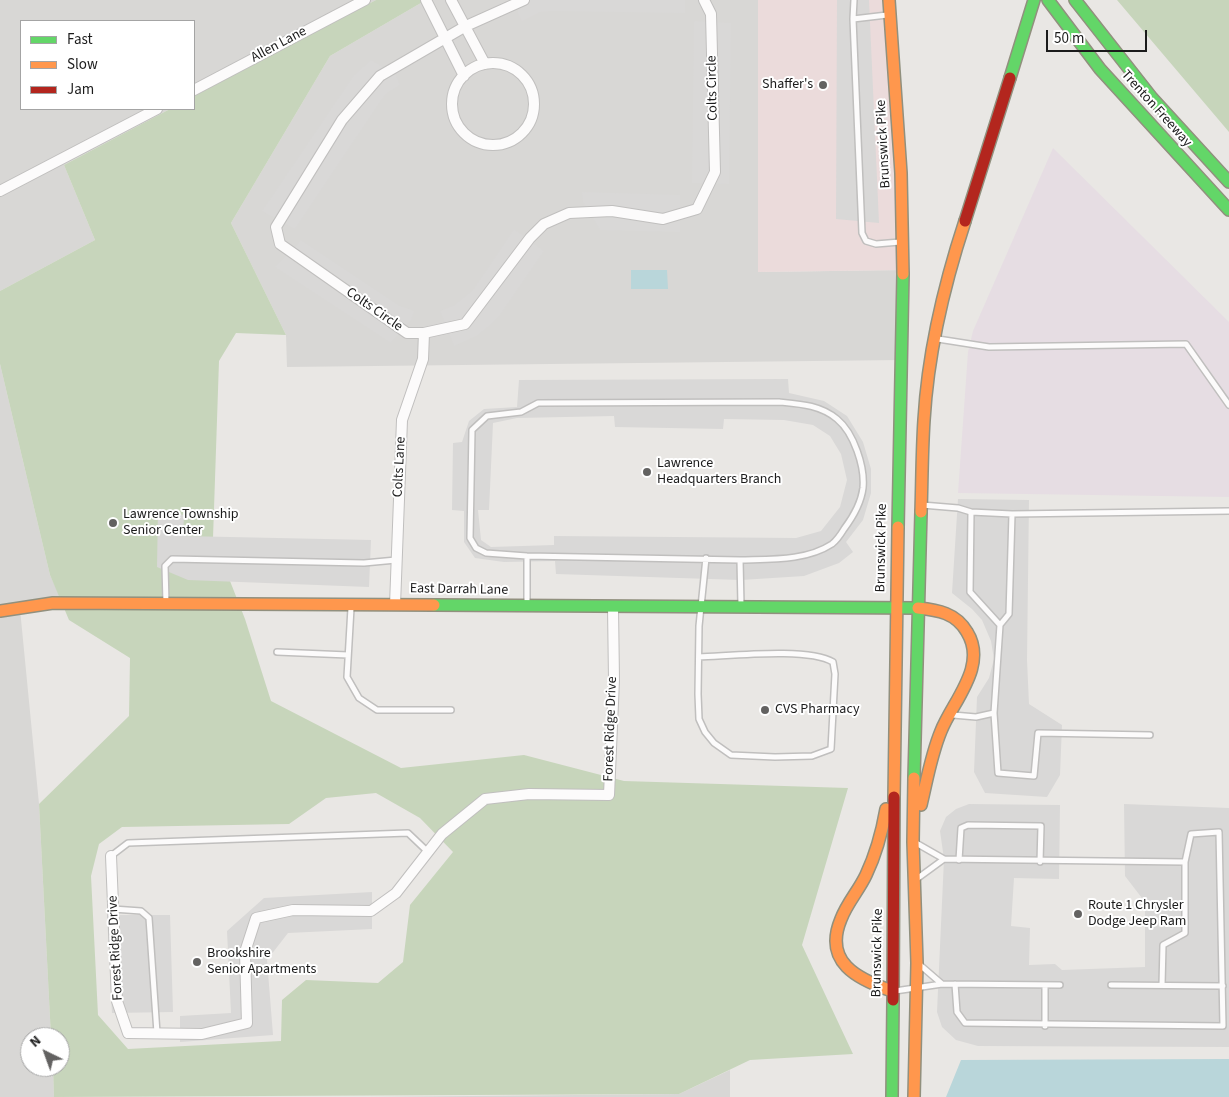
<!DOCTYPE html>
<html>
<head>
<meta charset="utf-8">
<style>
	body { margin:0 }
	#map { position:relative; width:1229px; height:1097px; overflow:hidden; background:#e9e7e4; font-family:"Source Sans 3",sans-serif }
	canvas { display:block }
	.legend { position:absolute; left:20px; top:20px; width:175px; height:90px; box-sizing:border-box; background:#fff; border:1px solid #a4a4a4; margin:0; padding:6px 9px; list-style:none; font-size:15px; color:#1b1b1b }
	.legend li { display:flex; align-items:center; gap:10px; height:25px }
	.legend b { width:25px; border:1px solid #a4a4a4 }
	.north { position:absolute; left:20px; top:1027px; width:50px; height:50px; box-sizing:border-box; background:#fff; border:1px solid #a4a4a4; border-radius:50%; rotate:318deg; font-size:14px; font-weight:700; line-height:20px; text-align:center; color:#1b1b1b }
	.north::after { content:''; display:block; margin:auto; width:18px; height:22px; background:#636261; clip-path:polygon(50% 0,100% 100%,50% 72%,0 100%) }
	.scale { position:absolute; left:1046px; top:30px; width:101px; height:22px; box-sizing:border-box; border:2px solid #1b1b1b; border-top:0; padding-left:6px; font-size:15px; line-height:18px; white-space:nowrap; color:#1b1b1b; -webkit-text-stroke:4px #fff; paint-order:stroke }
</style>
</head>
<body>
<div id="map">
<canvas width="1229" height="1097"></canvas>
<ul class="legend">
<li><b style="height:6px;background:#63d668"></b>Fast</li>
<li><b style="height:6px;background:#ff974d"></b>Slow</li>
<li><b style="height:6px;background:#b3261e"></b>Jam</li>
</ul>
<div class="north">N</div>
<div class="scale">50 m</div>
</div>
<script>
const g = document.querySelector('canvas').getContext('2d');
g.lineJoin = 'round';
function fillPath(path, color) { g.fillStyle = color; g.fill(path, 'evenodd'); }
function strokePath(path, color, width, dash) { g.strokeStyle = color; g.lineWidth = width; g.lineCap = dash ? 'butt' : 'round'; g.setLineDash(dash || []); g.stroke(path); }
function drawText(font, color, halo, rows, align = 'center') {
  g.font = font + ' "Source Sans 3",sans-serif'; g.lineWidth = 4; g.setLineDash([]); g.textBaseline = 'middle'; g.strokeStyle = halo; g.fillStyle = color; for (const [text, x, y, turn = 0] of rows) {
    g.save(); g.translate(x, y); g.rotate((+turn || 0) * Math.PI / 180); g.textAlign = isNaN(turn) ? turn : align; if (halo) g.strokeText(text, 0, 0); g.fillText(text, 0, 0); g.restore();
  }
}
const residential = new Path2D(`
	M0,0h376l-182,96v-75h-173v88h149l-106,56 31,75 -95,51z
	M426,0h332v272l145,-2 -2,90 -614,7 -1,-32 -55,-112 99,-167z
	M0,364l50,211 13,28 -43,6 19,195 12,233h-21v30h23l1,30h-54z
	M730,1070v27h-361l310,-3z`);
const commercial = new Path2D(`
	M758,0h131l14,270 -145,2z`);
const industrial = new Path2D(`
	M1053,148l176,174v175l-271,-4 10,-141 5,-21z`);
const forest = new Path2D(`
	M376,0h50l-96,56 -99,167 55,112 -50,-2 -17,28 -6,177 32,81 26,82 130,67 123,-13 100,26 224,7 -46,157 51,109 -103,6 -71,34 -625,3 -1,-30h7v-30h-9l-12,-233 90,-88 1,-58 -61,-38 -19,-45 -50,-211v-73l95,-51 -31,-75 106,-56h24v-13zM376,793l44,25 33,34 -43,53 -7,57 -25,21 -72,-3 -24,20 -1,41 -153,8 -30,-34 -7,-139 8,-32 23,-17 167,-3 37,-26z
	M1117,0h112v132z`);
const parking = new Path2D(`
	M517,0h168v13l-133,-2 -12,1 -18,9 -4,-8z
	M837,0h32l10,223 -43,-4z
	M694,21l37,2 -2,161 -37,-1z
	M371,60l25,15 4,10 -13,8 -7,9 -85,127 -33,-18 92,-136z
	M582,192l98,3v37l-80,-2 -17,-28z
	M514,229l30,22 -44,64 -12,12 -10,8 -24,11 -14,-35 13,-5 20,-16z
	M301,240l99,66 14,5 -3,9 -20,23 -116,-76z
	M788,379l1,14 35,8 23,15 16,26 8,27v24l-8,27 -17,22 7,10 -14,11 -35,13 -63,4 -185,-6 -1,-13 -51,1 -29,-4 -11,-16v-31l-12,-1 1,-67 9,-1 7,-21 15,-12 33,-2 2,-27zM614,416l1,11 108,2 1,-10 60,1 29,5 17,11 11,18 6,26 -7,27 -19,24 -25,7 -242,-2v9l-63,2 -10,-7 -3,-30h11l4,-87 24,-5z
	M958,499l71,1 -2,160 2,44 33,21 -2,50 -13,22 -62,-4 -11,-21 3,-75 12,-19 5,-19 -3,-18 -9,-21 -10,-11 -20,-16z
	M158,510l26,5 -1,21 188,4 -2,47 -181,-7 -31,-13z
	M969,804l91,1 -1,74 -45,-1 -3,48 19,2 -1,37 26,-1 7,6 83,-3v-65l-20,-26 -1,-72 105,4v239l-251,-1 -22,-6 -14,-13 -5,-15 7,-153 -4,-28 6,-14 10,-8z
	M372,892v37l-84,4 -21,27 6,75 -93,7v-26l51,-3 -4,-82 37,-33z
	M107,915h63l3,97 -61,1z`);
const water = new Path2D(`
	M631,270h36l1,19h-37z
	M1229,1059v38h-283l15,-37z`);
const lane = new Path2D(`
	M854,0l-1,19 34,-4
	M853,19l9,214 4,8 10,3 24,-2
	M938,339l51,8 197,-3 43,61
	M779,402c21,2 41,3 58,17 17,14 28,48 26,69 -2,16 -10,29 -19,41 -3,5 -7,11 -12,15 -26,17 -61,15 -92,16l-213,-4 -41,-3 -10,-5 -6,-10 2,-108 15,-14 34,-4 17,-9z
	M922,505l36,3 13,4 -1,80 30,33 -6,88 -18,4 -23,-2
	M971,512l41,2 -3,100 -9,11
	M1012,514l217,-3
	M740,560l1,45
	M166,603l-1,-37 7,-7 192,4 32,-3
	M527,603v-47
	M351,608l-4,69 12,21 18,12h74
	M277,652l71,3
	M699,657c31,-1 109,-10 134,5l2,12 -4,75 -19,7 -37,1 -44,-2 -17,-12 -9,-11 -6,-13 -1,-25 1,-68 7,-68
	M994,713l4,60 36,3 4,-43 112,2
	M916,843l28,16 241,3v71l-22,12 -1,40
	M111,856l17,-13 280,-10 20,19
	M959,860l2,-32 7,-3 73,1 -1,36
	M918,878l26,-19
	M113,909l28,2 8,7 8,115
	M920,965l22,19
	M955,984l2,28 8,11 258,3 -4,-194 -28,2 -6,28
	M1045,985v41
	M1111,985l112,1
	M895,991l47,-7 118,1`);
const street = new Path2D(`
	M426,0l38,76
	M451,0l34,64
	M524,0l-58,26 -86,50 -38,44 -66,107 4,17 127,89h17l41,-9 65,-86 14,-14 25,-11 43,-2 51,8 34,-10 18,-37 -4,-158 -7,-14
	M452 104a41 41 0 1 1 82 0a41 41 0 1 1-82 0Z
	M194,90l171,-90
	M0,191l157,-82
	M395,605l7,-185 21,-61 1,-26
	M111,856l6,145 11,32 74,1 45,-11 -2,-71 11,-34 37,-8 78,1 25,-18 46,-59 43,-35 44,-5 80,1 5,-115 -1,-73`);
const fast = new Path2D(`
	M1048,0l52,69 129,141
	M1075,0l77,98 77,84
	M1010,78l24,-78
	M898,527l5,-253
	M434,605l484,3
	M914,778l7,-266
	M892,1097l1,-97`);
const slow = new Path2D(`
	M889,0l12,173 2,101
	M921,512c1,-31 1,-62 3,-92 4,-68 20,-135 41,-199
	M918,608c20,2 38,5 49,24 21,34 -14,69 -26,99 -10,24 -14,49 -20,74
	M0,611l53,-8 381,2
	M894,797l4,-270
	M886,809c-4,23 -10,45 -20,66 -7,15 -19,28 -25,44 -18,43 16,60 51,72
	M914,1097l3,-134 -4,-121 1,-64`);
const jam = new Path2D(`
	M965,221l45,-143
	M893,1000l1,-203`);
const markers = [
	[823,85,5,"#636261"],
	[647,472,5,"#636261"],
	[113,523,5,"#636261"],
	[765,710,5,"#636261"],
	[1078,914,5,"#636261"],
	[197,962,5,"#636261"]
];
const streetNames = [
	["Allen Lane",279,45,-28],
	["Colts Circle",713,88,-91],
	["Trenton Freeway",1156,109,48],
	["Brunswick Pike",884,144,-93],
	["Colts Circle",374,310,35],
	["Colts Lane",400,467,-87],
	["Brunswick Pike",882,548,-89],
	["East Darrah Lane",459,590,1],
	["Forest Ridge Drive",611,729,-88],
	["Forest Ridge Drive",116,948,-93],
	["Brunswick Pike",878,953,-89]
];
const poiNames = [
	["Shaffer's",813,85,"right"],
	["Lawrence",657,464],
	["Headquarters Branch",657,480],
	["Lawrence Township",123,515],
	["Senior Center",123,531],
	["CVS Pharmacy",775,710],
	["Route 1 Chrysler",1088,906],
	["Dodge Jeep Ram",1088,922],
	["Brookshire",207,954],
	["Senior Apartments",207,970]
];
fillPath(residential, '#d8d7d5');
fillPath(commercial, '#ebdbdb');
fillPath(industrial, '#e6dde3');
fillPath(forest, '#c7d5bb');
fillPath(parking, '#d9d8d7');
fillPath(water, '#b9d6da');
strokePath(lane, '#c0bfbe', 8);
strokePath(street, '#c0bfbe', 12);
strokePath(fast, '#91907e', 14);
strokePath(slow, '#91907e', 14);
strokePath(jam, '#91907e', 14);
strokePath(lane, '#fcfbfb', 5);
strokePath(street, '#fcfbfb', 10);
strokePath(fast, '#63d668', 11);
strokePath(slow, '#ff974d', 11);
strokePath(jam, '#b3261e', 11);
for (const [x, y, r, color] of markers) { const dot = new Path2D(); dot.arc(x, y, r, 0, 2 * Math.PI); g.fillStyle = color; g.fill(dot); strokePath(dot, '#fff', 2); }
drawText('14px', '#1b1b1b', '#fff', streetNames);
drawText('14px', '#1b1b1b', '#fff', poiNames, 'left');
</script>
</body>
</html>
